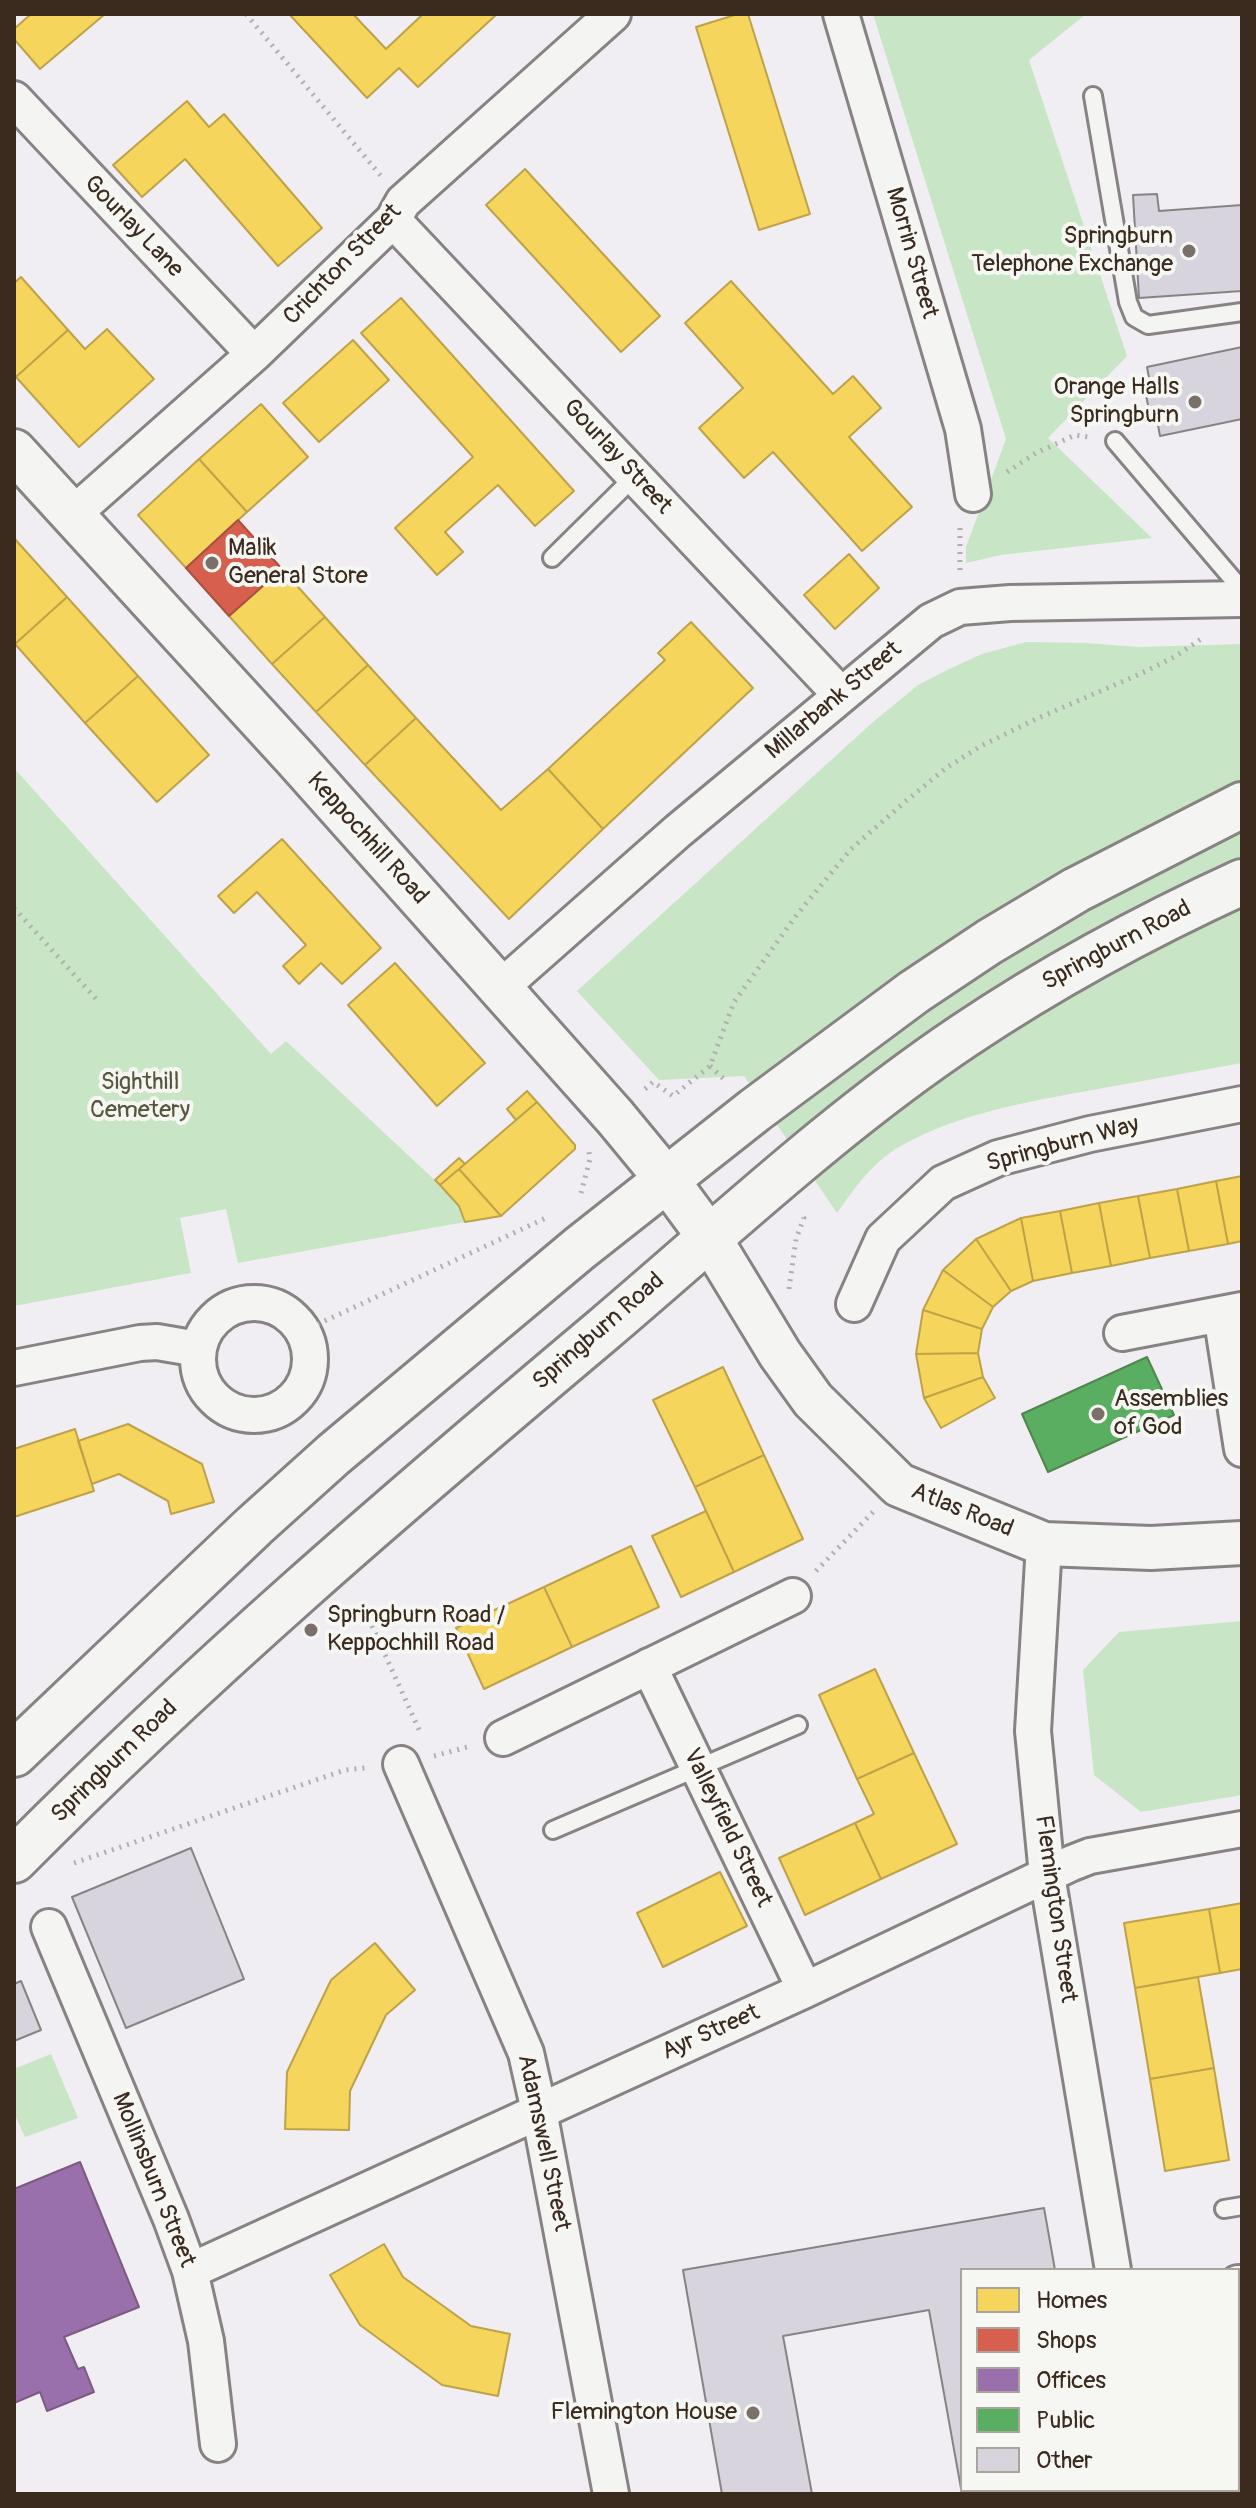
<!DOCTYPE html>
<html>
<head>
<meta charset="utf-8">
<style>
	body { margin:0 }
	#map { position:relative; width:1256px; height:2508px; overflow:hidden; background:#f0eef3; font-family:Pangolin,sans-serif }
	canvas { display:block }
	.frame { position:absolute; inset:0; border:16px solid #3b2a1e; pointer-events:none }
	.legend { position:absolute; left:960px; top:2268px; width:280px; height:224px; box-sizing:border-box; background:#f6f6f2; border:2px solid #aba49d; margin:0; padding:10px 14px; list-style:none; font-size:24px; color:#3b2a1e }
	.legend li { display:flex; align-items:center; gap:16px; height:40px }
	.legend b { width:40px; border:2px solid #aba49d }
</style>
</head>
<body>
<div id="map">
<canvas width="1256" height="2508"></canvas>
<div class="frame"></div>
<ul class="legend">
<li><b style="height:22px;background:#f6d55c"></b>Homes</li>
<li><b style="height:22px;background:#d6604d"></b>Shops</li>
<li><b style="height:22px;background:#9970ab"></b>Offices</li>
<li><b style="height:22px;background:#5aae61"></b>Public</li>
<li><b style="height:22px;background:#d8d4de"></b>Other</li>
</ul>
</div>
<script>
const g = document.querySelector('canvas').getContext('2d');
g.lineJoin = 'round';
function fillPath(path, color) { g.fillStyle = color; g.fill(path, 'evenodd'); }
function strokePath(path, color, width, dash) { g.strokeStyle = color; g.lineWidth = width; g.lineCap = dash ? 'butt' : 'round'; g.setLineDash(dash || []); g.stroke(path); }
function drawText(font, color, halo, rows, align = 'center') {
  g.font = font + ' Pangolin,sans-serif'; g.lineWidth = 8; g.setLineDash([]); g.textBaseline = 'middle'; g.strokeStyle = halo; g.fillStyle = color; for (const [text, x, y, turn = 0] of rows) {
    g.save(); g.translate(x, y); g.rotate((+turn || 0) * Math.PI / 180); g.textAlign = isNaN(turn) ? turn : align; if (halo) g.strokeText(text, 0, 0); g.fillText(text, 0, 0); g.restore();
  }
}
const green = new Path2D(`
	M873,14h213l-57,46 98,296 -79,82 104,100 -151,17 -35,8v-16l40,-108z
	M1026,642l60,1 53,4 103,-3v419c-48,9 -96,17 -144,26 -67,12 -140,24 -199,58 -27,16 -45,42 -62,66l-93,-137 -85,4 -82,-89 296,-269 45,-37 29,-15 35,-16z
	M14,768l257,286 15,-13 154,144 19,21 6,16 -227,41 -12,-54 -46,9 11,55 -177,33z
	M1242,1621v174l-101,17 -47,-37 -11,-105 36,-38z
	M51,2054l27,64 -53,19 -11,-24v-44z
	M1242,2359v135h-35l-1,-4h32v-130z`);
const homes = new Path2D(`
	M31,14h74l-65,55 -26,-30v-10z
	M289,14h64l33,35 37,-35h74l-79,73 -19,-19 -32,30z
	M738,14h10l62,200 -51,16 -63,-203z
	M187,101l22,26 15,-13 98,114 -44,38 -93,-107 -43,38 -29,-32z
	M525,169l135,147 -39,36 -135,-147z
	M21,277l47,53 -52,47 -2,-2v-92z
	M731,281l102,113 20,-18 28,32 -32,29 63,70 -50,44 -89,-99 -29,26 -45,-50 44,-40 -58,-65z
	M401,298l173,193 -39,35 -37,-41 -53,47 18,20 -26,23 -42,-47 78,-71 -112,-124z
	M107,329l47,50 -75,68 -63,-70 52,-47 17,19z
	M353,340l36,40 -70,62 -36,-39z
	M261,404l47,53 -61,55 -48,-53z
	M199,459l48,53 -61,56 -48,-53z
	M14,538l53,59 -52,47h-1z
	M849,554l30,34 -44,41 -31,-34z
	M282,569l43,48 -53,47 -43,-48z
	M67,597l71,79 -53,47 -70,-79z
	M325,617l43,48 -52,47 -44,-48z
	M691,622l62,66 -150,141 -55,-60 117,-109 -7,-7z
	M368,665l48,53 -51,47 -49,-53z
	M138,676l71,79 -52,47 -72,-79z
	M416,718l85,92 47,-41 55,60 -94,90 -144,-154z
	M282,839l99,109 -39,36 -21,-21 -22,21 -16,-18 23,-21 -49,-53 -23,21 -16,-17z
	M395,963l90,100 -48,43 -89,-101z
	M527,1091l10,11 -21,18 -9,-11z
	M537,1102l38,43v4l-74,67 -42,-47z
	M459,1158l6,6 -25,21 -5,-5z
	M459,1169l42,47 -36,6 -6,-16 -19,-21z
	M1242,1176v65l-14,3 -12,-63z
	M1216,1181l12,63 -39,7 -12,-62z
	M1177,1189l12,62 -39,7 -12,-62z
	M1138,1196l12,62 -39,8 -12,-63z
	M1099,1203l12,63 -39,7 -12,-62z
	M1060,1211l12,62 -39,8 -12,-63z
	M1021,1218l12,63 -22,10 -35,-52z
	M976,1239l35,52 -18,16 -50,-37z
	M943,1270l50,37 -11,22 -59,-19z
	M923,1310l59,19 -4,24 -62,1z
	M978,1353l5,24 -59,21 -8,-44z
	M723,1367l41,88 -69,32 -42,-87z
	M983,1377l12,21 -54,30 -17,-30z
	M128,1424l74,40 12,38 -43,12 -3,-13 -49,-27 -27,10 -14,-43z
	M75,1429l19,62 -80,26v-68z
	M764,1455l39,84 -69,33 -39,-85z
	M706,1511l28,61 -53,25 -29,-61z
	M631,1546l28,61 -87,40 -28,-60z
	M544,1587l28,60 -88,42 -28,-61z
	M875,1669l39,84 -57,26 -38,-84z
	M914,1753l43,91 -76,35 -26,-56 19,-9 -17,-35z
	M855,1823l26,56 -76,36 -26,-57z
	M720,1872l27,54 -84,41 -26,-54z
	M1242,1903v66l-22,4 -11,-64z
	M1209,1909l11,64 -85,15 -11,-65z
	M375,1943l40,47 -29,25 -36,76 -1,39 -64,-1 2,-57 44,-92z
	M1198,1977l16,91 -64,11 -15,-91z
	M1214,2068l15,92 -64,11 -15,-92z
	M384,2244l19,33 68,49 39,8 -12,62 -56,-11 -82,-60 -30,-50z`);
const shops = new Path2D(`
	M238,520l44,49 -53,47 -43,-48z`);
const offices = new Path2D(`
	M80,2162l59,145 -75,30 14,32 6,-2 10,25 -47,19 -7,-19 -26,11v-214z`);
const public = new Path2D(`
	M1147,1357l27,58 -126,57 -26,-58z`);
const building = new Path2D(`
	M1157,194l2,17 83,-6v86l-103,7 -6,-103z
	M1242,347v72l-82,17 -4,-22 -6,1 -5,-25 6,-1 -4,-22z
	M191,1848l53,131 -118,49 -54,-131z
	M21,1981l20,49 -27,11v-57z
	M1044,2208l11,62h-93v220h131v4h-131l-33,-184 -146,26 29,158h-90l-39,-224z`);
const path = new Path2D(`
	M246,14l135,162
	M1007,472l29,-19 39,-18 13,2
	M960,570v-42
	M14,908l82,91
	M710,1066l17,16
	M645,1089l8,-7 20,14 37,-30 24,-64 61,-85 56,-68 55,-48 40,-33 35,-22 55,-27 104,-45 36,-18 28,-19
	M581,1193l9,-34 -1,-7
	M789,1289l7,-50 8,-21 -3,-4
	M303,1331l245,-114
	M816,1571l57,-59
	M362,1604l59,130
	M434,1756l37,-10
	M74,1863l271,-93 20,-2`);
const service = new Path2D(`
	M1093,96l35,206 6,15 14,8 94,-13
	M1115,441l127,149
	M552,558l83,-82
	M553,1830l245,-105
	M1224,2209l18,-3`);
const minor = new Path2D(`
	M841,14l122,415 10,65
	M14,99l240,255
	M393,220l448,475
	M72,515l182,-161 139,-134 10,-18 210,-188
	M500,988l178,-157 253,-210 29,-14 50,-4 232,-4
	M198 1359a56 56 0 1 1 112 0a56 56 0 1 1-112 0Z
	M854,1304l29,-65 60,-56 55,-25 92,-24 152,-30
	M1221,1314l21,135
	M1122,1333l120,-23
	M14,1368l126,-25 17,-1 41,7
	M1044,1544l-11,187 14,144 66,395
	M649,1666l156,324
	M503,1738l290,-142
	M401,1764l125,289 13,58 72,383
	M49,1927l122,292 19,52 16,70 12,103
	M190,2271l615,-281 267,-127 18,-7 152,-27
	M1238,2283h4
	M1146,2490l1,4`);
const tertiary = new Path2D(`
	M14,451l281,307 320,359 52,63 42,57 71,117 33,46 86,85 145,59 107,4 91,-5`);
const primary = new Path2D(`
	M14,1754l240,-228 80,-72 246,-206 175,-138 159,-118 75,-50 87,-52 166,-85
	M14,1860c186,-188 387,-360 589,-530 119,-101 232,-208 362,-295 88,-59 181,-109 277,-153`);
const markers = [
	[1189,251,8,"#7a6f69"],
	[1195,402,8,"#7a6f69"],
	[212,563,8,"#7a6f69"],
	[1098,1414,8,"#7a6f69"],
	[311,1630,8,"#7a6f69"],
	[753,2413,8,"#7a6f69"]
];
const streetNames = [
	["Gourlay Lane",133,227,46],
	["Morrin Street",911,253,74],
	["Crichton Street",343,265,-46],
	["Gourlay Street",617,457,47],
	["Millarbank Street",834,701,-40],
	["Keppochhill Road",367,839,48],
	["Springburn Road",1117,946,-28],
	["Springburn Way",1063,1145,-15],
	["Springburn Road",599,1332,-41],
	["Atlas Road",962,1511,22],
	["Springburn Road",115,1762,-44],
	["Valleyfield Street",727,1828,64],
	["Flemington Street",1055,1909,82],
	["Ayr Street",711,2033,-24],
	["Adamswell Street",543,2143,78],
	["Mollinsburn Street",153,2180,68]
];
const poiNames = [
	["Springburn",1173,237],
	["Telephone Exchange",1173,265],
	["Orange Halls",1179,388],
	["Springburn",1179,416],
	["Malik",228,549,"left"],
	["General Store",228,577,"left"],
	["Assemblies",1114,1400,"left"],
	["of God",1114,1428,"left"],
	["Springburn Road /",327,1616,"left"],
	["Keppochhill Road",327,1644,"left"],
	["Flemington House",737,2413]
];
const parkNames = [
	["Sighthill",140,1083],
	["Cemetery",140,1111]
];
fillPath(green, '#c8e5c5');
fillPath(homes, '#f6d55c');
strokePath(homes, '#bea249', 2);
fillPath(shops, '#d6604d');
strokePath(shops, '#a8503f', 2);
fillPath(offices, '#9970ab');
strokePath(offices, '#7d5b81', 2);
fillPath(public, '#5aae61');
strokePath(public, '#51864d', 2);
fillPath(building, '#d8d4de');
strokePath(building, '#888383', 2);
strokePath(service, '#888383', 22);
strokePath(minor, '#888383', 40);
strokePath(tertiary, '#888383', 48);
strokePath(primary, '#888383', 50);
strokePath(path, '#b1afae', 5, [2, 6]);
strokePath(service, '#f4f4f3', 16);
strokePath(minor, '#f4f4f3', 34);
strokePath(tertiary, '#f4f4f3', 42);
strokePath(primary, '#f4f4f3', 44);
for (const [x, y, r, color] of markers) { const dot = new Path2D(); dot.arc(x, y, r, 0, 2 * Math.PI); g.fillStyle = color; g.fill(dot); strokePath(dot, '#f6f6f2', 3); }
drawText('24px', '#3b2a1e', '#f6f6f2', streetNames);
drawText('24px', '#3b2a1e', '#f6f6f2', poiNames, 'right');
drawText('24px', '#56573e', '#f6f6f2', parkNames);
</script>
</body>
</html>
